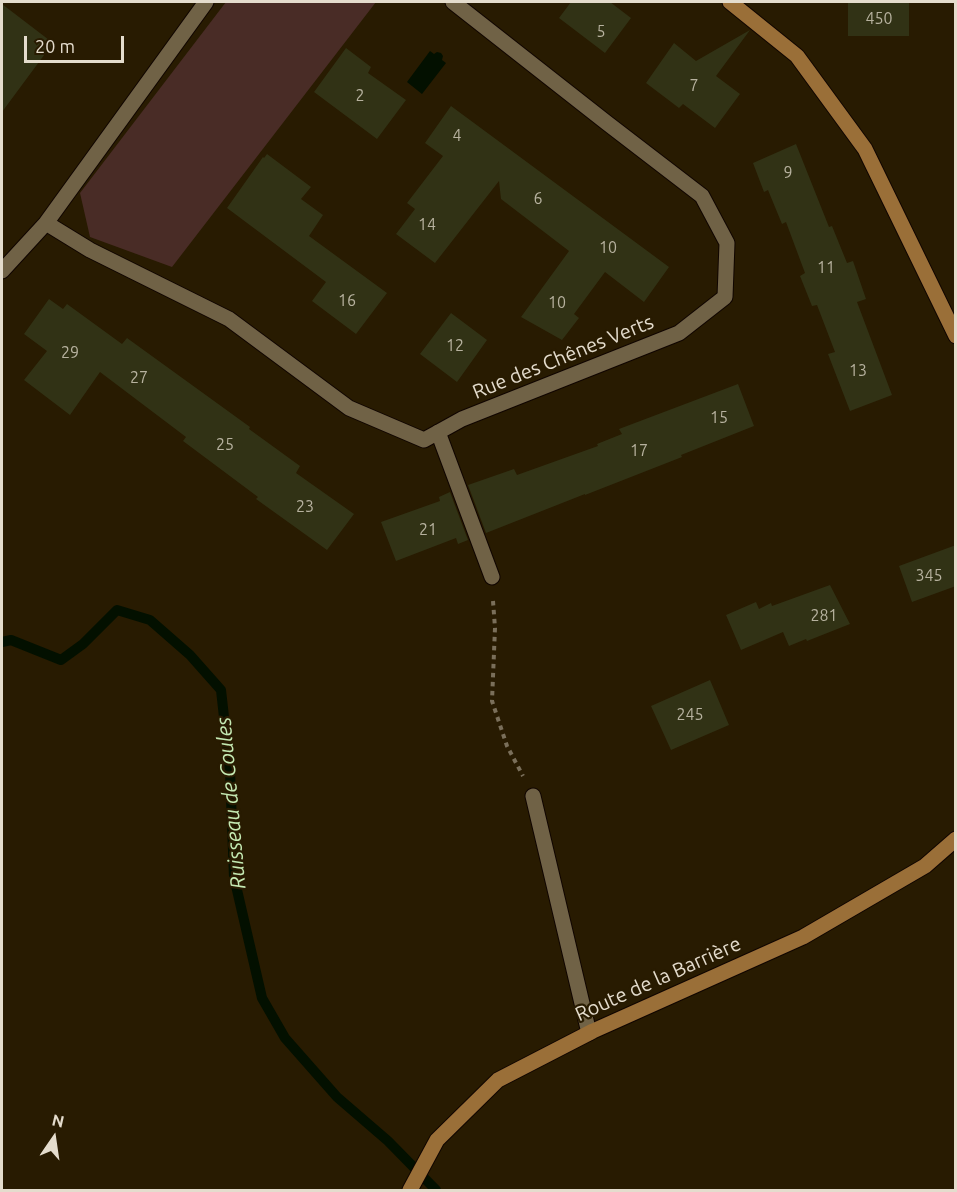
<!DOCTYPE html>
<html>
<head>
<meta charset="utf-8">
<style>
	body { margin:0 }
	#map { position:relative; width:957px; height:1192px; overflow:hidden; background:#281b01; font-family:Ubuntu,sans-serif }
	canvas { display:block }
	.frame { position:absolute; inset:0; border:3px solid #e4dccd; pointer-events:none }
	.north { position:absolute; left:24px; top:1108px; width:60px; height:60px; -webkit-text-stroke:4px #281b01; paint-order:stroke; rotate:13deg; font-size:16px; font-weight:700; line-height:24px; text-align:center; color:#e4dccd }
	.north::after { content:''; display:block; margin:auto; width:21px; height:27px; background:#e4dccd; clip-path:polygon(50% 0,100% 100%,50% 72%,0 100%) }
	.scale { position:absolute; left:24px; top:36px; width:100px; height:27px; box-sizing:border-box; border:3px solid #e4dccd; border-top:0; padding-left:8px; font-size:18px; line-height:21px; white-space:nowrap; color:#e4dccd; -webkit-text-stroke:4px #281b01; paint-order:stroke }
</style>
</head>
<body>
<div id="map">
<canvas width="957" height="1192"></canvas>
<div class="frame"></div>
<div class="north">N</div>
<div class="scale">20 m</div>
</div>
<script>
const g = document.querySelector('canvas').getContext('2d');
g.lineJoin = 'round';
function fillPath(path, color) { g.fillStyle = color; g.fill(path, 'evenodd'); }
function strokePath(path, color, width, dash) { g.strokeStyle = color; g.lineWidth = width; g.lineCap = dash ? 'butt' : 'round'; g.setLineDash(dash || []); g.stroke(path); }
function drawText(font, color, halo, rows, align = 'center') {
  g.font = font + ' Ubuntu,sans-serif'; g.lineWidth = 4.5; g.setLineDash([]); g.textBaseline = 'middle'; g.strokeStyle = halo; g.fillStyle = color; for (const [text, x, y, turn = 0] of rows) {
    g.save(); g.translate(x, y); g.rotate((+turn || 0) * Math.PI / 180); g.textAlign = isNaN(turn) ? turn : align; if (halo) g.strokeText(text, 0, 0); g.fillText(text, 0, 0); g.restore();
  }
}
const green = new Path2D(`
	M226,2h150l-204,265 -82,-30 -10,-44z`);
const water = new Path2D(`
	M430,51l4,3 3,-2 4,1 2,3 -1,4 4,3 -24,31 -15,-12z`);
const stream = new Path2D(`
	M2,642l9,-2 50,20 22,-16 34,-34 33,10 40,35 31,35 9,81 4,106 28,121 23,40 52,59 51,44 48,49`);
const building = new Path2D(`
	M571,2h39l21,16 -26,35 -46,-35z
	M848,2h61v34h-61z
	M2,4l51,39 -51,69z
	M750,30l-34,46 24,18 -25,34 -32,-24 -4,4 -33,-25 28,-40 22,18z
	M346,48l25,19 -3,6 38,27 -29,39 -63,-47z
	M451,106l218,161 -25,35 -39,-30 -31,42 5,4 -17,22 -41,-23 48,-66 -68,-52 -2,-18 -64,82 -39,-29 19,-25 -8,-6 36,-47 -18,-13z
	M796,144l33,83 3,-1 15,37 6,-2 13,38 -9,3 35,93 -42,16 -22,-57 7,-2 -18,-47 -5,1 -12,-30 5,-3 -19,-51 -4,2 -14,-34 -4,2 -11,-29z
	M267,154l44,33 -10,12 22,16 -14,21 78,57 -31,41 -44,-33 14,-19 -99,-74 36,-51 1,1z
	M49,299l14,10 4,-5 55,40 5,-6 123,89 -1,2 51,37 -4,7 58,41 -27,36 -71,-51 2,-2 -75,-56 3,-4 -86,-65 -30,43 -46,-35 23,-29 -23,-17z
	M451,313l36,27 -30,42 -37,-28z
	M738,384l16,42 -73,29 1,2 -97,38v-1l-99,39 -18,-48 46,-16 3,6 81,-29 -1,-2 25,-10 -3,-5z
	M450,492l18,48 -10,4 -2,-6 -60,23 -15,-39 59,-21 -1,-4z
	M956,545v41l-44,16 -13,-36z
	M830,585l20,39 -43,17 -1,-2 -17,7 -6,-14 -42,18 -15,-35 30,-13 3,7 12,-6 1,3z
	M710,680l19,45 -58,25 -20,-44z`);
const path = new Path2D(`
	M493,601l2,27 -3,73 15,45 16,30`);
const street = new Path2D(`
	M46,223l44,27 139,69 120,89 75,32 38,-21 217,-86 46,-36 2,-54 -25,-47 -95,-73 -154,-121
	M2,271l44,-48 160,-221
	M438,432l54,145
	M533,796l56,237`);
const secondary = new Path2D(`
	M730,2l67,54 68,93 91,187
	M410,1190l27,-50 61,-60 95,-49 210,-94 122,-71 31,-27`);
const numberNames = [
	["450",879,19],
	["5",601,32],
	["7",694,86],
	["2",360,96],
	["4",457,136],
	["9",788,173],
	["6",538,199],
	["14",427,225],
	["10",608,248],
	["11",826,268],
	["16",347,301],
	["10",557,303],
	["12",455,346],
	["29",70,353],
	["13",858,371],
	["27",139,378],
	["15",719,418],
	["25",225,445],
	["17",639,451],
	["23",305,507],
	["21",428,530],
	["345",929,576],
	["281",824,616],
	["245",690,715]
];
const streetNames = [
	["Rue des Chênes Verts",563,357,-22],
	["Route de la Barrière",658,979,-24]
];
const waterNames = [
	["Ruisseau de Coules",231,803,-95]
];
fillPath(green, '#492c26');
fillPath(water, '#031000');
strokePath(stream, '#031000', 10);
fillPath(building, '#313215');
strokePath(street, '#100500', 17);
strokePath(secondary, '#100500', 17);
strokePath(path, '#7a6f5a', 4, [4.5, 4.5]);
strokePath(street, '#706246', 15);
strokePath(secondary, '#9a6f38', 15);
drawText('16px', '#b7b29f', null, numberNames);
drawText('20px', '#e4dccd', '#281b01', streetNames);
drawText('italic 21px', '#c5eab3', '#281b01', waterNames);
</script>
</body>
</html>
